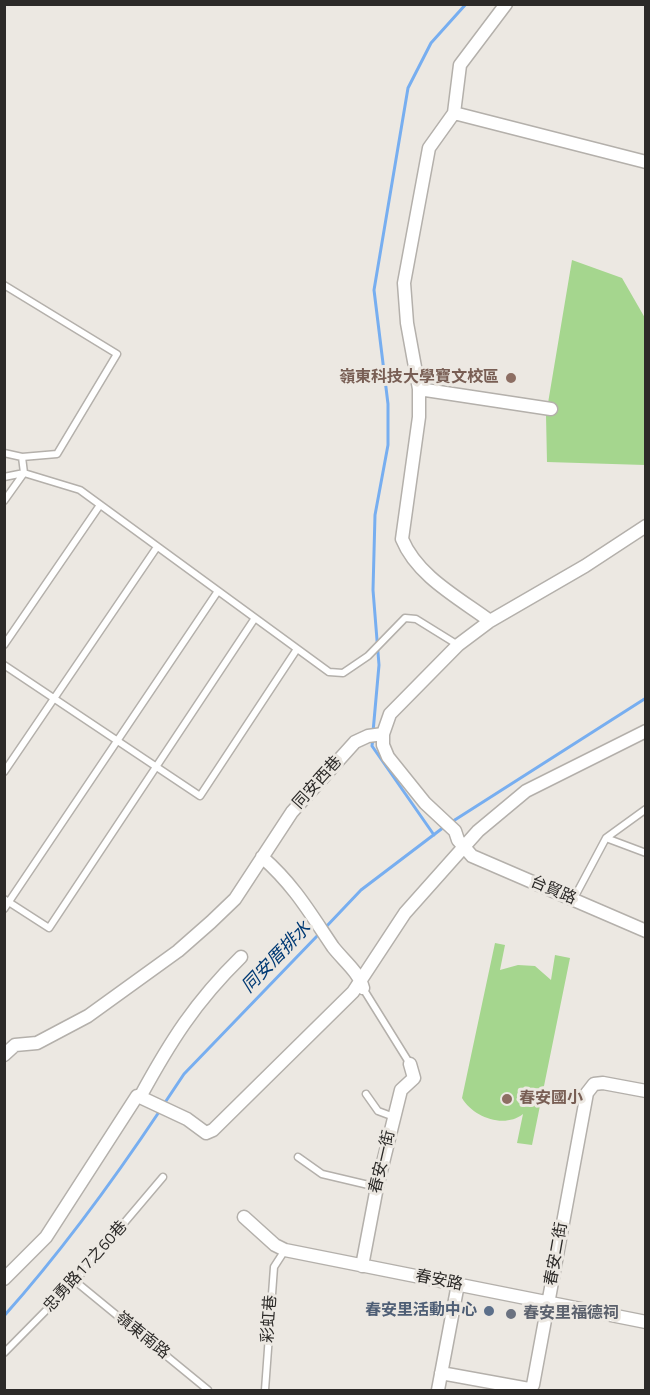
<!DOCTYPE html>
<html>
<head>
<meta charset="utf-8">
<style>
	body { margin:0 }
	#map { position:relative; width:650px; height:1395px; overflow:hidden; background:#ece8e2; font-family:"Titillium Web",sans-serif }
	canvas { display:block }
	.frame { position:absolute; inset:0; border:6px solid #2c2a28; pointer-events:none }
</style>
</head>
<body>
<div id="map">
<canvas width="650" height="1395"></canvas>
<div class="frame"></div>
</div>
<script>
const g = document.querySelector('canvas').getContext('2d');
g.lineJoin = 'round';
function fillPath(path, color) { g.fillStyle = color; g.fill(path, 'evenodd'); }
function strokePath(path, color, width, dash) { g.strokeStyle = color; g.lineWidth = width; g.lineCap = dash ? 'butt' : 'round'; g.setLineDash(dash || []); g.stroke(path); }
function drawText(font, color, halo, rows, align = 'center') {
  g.font = font + ' "Titillium Web","Noto Sans TC",sans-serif'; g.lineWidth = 6; g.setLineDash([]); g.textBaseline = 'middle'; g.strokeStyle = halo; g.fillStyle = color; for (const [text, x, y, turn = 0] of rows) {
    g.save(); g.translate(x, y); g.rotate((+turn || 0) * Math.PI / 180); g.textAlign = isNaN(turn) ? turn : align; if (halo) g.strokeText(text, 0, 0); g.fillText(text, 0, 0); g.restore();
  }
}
const green = new Path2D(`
	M572,260l50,18 23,40v147l-98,-3 -1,-47z
	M495,943l10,2 -5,25 18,-5 17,1 16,14 4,-25 15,3 -38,187 -15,-2 6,-29c-19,15 -50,3 -61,-16z`);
const stream = new Path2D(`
	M373,732l6,-67 -6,-75 2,-75 13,-70v-41l-14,-114 34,-202 23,-45 35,-39
	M373,738l-1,8 62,89
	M450,823l196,-125
	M324,929l37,-39 83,-63
	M164,1104l20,-30 135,-140
	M4,1316c58,-65 109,-135 157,-207`);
const lane = new Path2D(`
	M4,285l113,69 -60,100 -35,3 -18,-4
	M4,477l20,-4 56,17 249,182 14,1 25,-17 37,-38 11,1 42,26
	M4,501l20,-28 -2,-16
	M4,645l96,-140
	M4,665l196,131 97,-147
	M4,772l153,-225
	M606,838l40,15
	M4,899l45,29 206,-310
	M573,900l33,-62 40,-29
	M4,909l214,-318
	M364,990l46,74
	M366,1094l12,17 16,6
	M298,1157l24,17 55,13
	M75,1281l133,109
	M4,1353l71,-72 88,-104
	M265,1390l9,-123 11,-17`);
const street = new Path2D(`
	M454,113l192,49
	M419,389l132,20
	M646,526l-61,40 -95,55 -32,24 -68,69 -7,20v11l5,12 37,46 30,28 3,9 14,16 174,75
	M490,621c-31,-23 -73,-45 -88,-82l17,-122v-28l-12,-66 -3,-40 25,-135 25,-35 6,-48 46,-61
	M262,857c32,28 48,56 71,90 10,13 26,25 30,41
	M4,1055l11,-10 22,-2 51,-27 90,-65 33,-29 24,-23 57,-87 63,-70 13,-6 15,-2
	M140,1097l47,22 19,14 7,-3 140,-138 52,-79 73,-82 48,-40 120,-60
	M244,1217l31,28 10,5 361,72
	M362,1266l15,-79 24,-97 13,-12 -4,-14
	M4,1279l42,-42 91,-141 3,1c30,-55 55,-95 101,-140
	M441,1373l88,16 4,-4 54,-292 7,-9 9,-1 43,8
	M438,1390l20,-106`);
const markers = [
	[511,378,6,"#8d6e63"],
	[507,1099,6,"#8d6e63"],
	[489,1311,6,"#5c6f8a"],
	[511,1314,6,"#6b7280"]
];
const educationNames = [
	["嶺東科技大學寶文校區",499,378],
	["春安國小",519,1099,"left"]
];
const streetNames = [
	["同安西巷",318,783,-48],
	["台貿路",553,891,23],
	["春安一街",383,1162,-77],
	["春安二街",557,1254,-80],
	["忠勇路17之60巷",86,1267,-48],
	["春安路",439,1281,11],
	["彩虹巷",270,1319,-86],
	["嶺東南路",142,1336,39]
];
const serviceNames = [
	["春安里活動中心",477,1311]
];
const worshipNames = [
	["春安里福德祠",523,1314]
];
const waterNames = [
	["同安厝排水",277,958,-46]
];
fillPath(green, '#a5d68e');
strokePath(stream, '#77aef0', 3);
strokePath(lane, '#b4b0ab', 9);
strokePath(street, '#b4b0ab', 15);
strokePath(lane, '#fff', 6);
strokePath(street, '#fff', 12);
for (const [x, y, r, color] of markers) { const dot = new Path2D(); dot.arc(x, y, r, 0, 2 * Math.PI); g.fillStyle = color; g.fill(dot); strokePath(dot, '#ece8e2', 2); }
drawText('bold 16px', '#785e54', '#ece8e2', educationNames, 'right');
drawText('16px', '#2c2a28', '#ece8e2', streetNames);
drawText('bold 16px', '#4e5e75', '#ece8e2', serviceNames, 'right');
drawText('bold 16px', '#5b616d', '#ece8e2', worshipNames, 'left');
drawText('italic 18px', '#003a74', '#ece8e2', waterNames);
</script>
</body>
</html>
